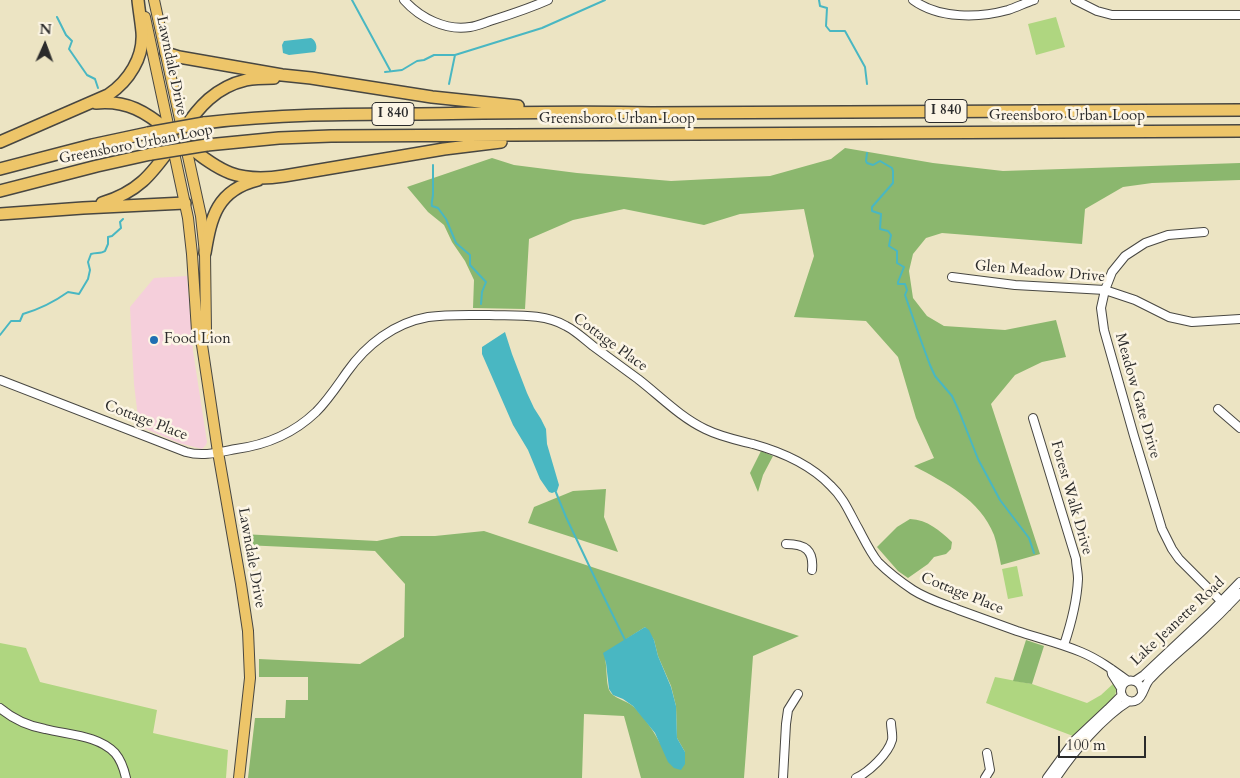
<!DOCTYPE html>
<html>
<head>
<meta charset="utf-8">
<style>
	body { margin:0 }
	#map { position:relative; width:1240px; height:778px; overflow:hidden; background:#ece4c3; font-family:Cardo,serif }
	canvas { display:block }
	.north { position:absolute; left:20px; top:20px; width:50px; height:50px; -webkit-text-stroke:4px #fcf5e5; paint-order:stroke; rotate:2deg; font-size:14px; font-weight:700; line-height:20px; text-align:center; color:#2b2b2b }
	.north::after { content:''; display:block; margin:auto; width:18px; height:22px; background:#2b2b2b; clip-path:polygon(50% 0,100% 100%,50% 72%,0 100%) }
	.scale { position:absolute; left:1058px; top:736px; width:88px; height:22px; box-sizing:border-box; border:2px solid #2b2b2b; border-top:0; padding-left:6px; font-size:15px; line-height:18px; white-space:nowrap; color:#2b2b2b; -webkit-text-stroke:4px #fcf5e5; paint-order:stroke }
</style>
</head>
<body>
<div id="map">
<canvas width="1240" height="778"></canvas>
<div class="north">N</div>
<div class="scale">100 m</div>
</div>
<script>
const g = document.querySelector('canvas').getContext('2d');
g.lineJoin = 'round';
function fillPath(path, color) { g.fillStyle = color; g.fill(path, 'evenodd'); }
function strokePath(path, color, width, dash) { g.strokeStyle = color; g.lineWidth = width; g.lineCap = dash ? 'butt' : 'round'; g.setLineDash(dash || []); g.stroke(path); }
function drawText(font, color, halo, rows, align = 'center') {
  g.font = font + ' Cardo,serif'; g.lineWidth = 5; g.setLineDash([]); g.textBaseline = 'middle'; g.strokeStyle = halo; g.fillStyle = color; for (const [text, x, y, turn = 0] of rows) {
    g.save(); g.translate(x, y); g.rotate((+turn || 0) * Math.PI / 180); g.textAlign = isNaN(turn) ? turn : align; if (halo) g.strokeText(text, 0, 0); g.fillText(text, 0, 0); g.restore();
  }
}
const built = new Path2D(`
	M187,276l6,75 14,91 -1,3 -4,4 -23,-6 -40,-17 -5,-42 -4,-77 24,-29z`);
const green = new Path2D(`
	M1056,17l9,30 -29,8 -8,-31z
	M1017,566l6,30 -15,3 -6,-30z
	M0,643l26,5 14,34 117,28 -4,23 75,17 -2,28h-226z
	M995,677l37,7 55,19 14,-8 13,-12c2,4 3,7 1,12 -7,13 -30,30 -42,41l-87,-33z`);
const forest = new Path2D(`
	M845,148l88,15 70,8 237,-8v17l-88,3 -29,4 -38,22 -3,35 -140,-11 -16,5 -13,16 -4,17 4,27 14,18 17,10 61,4 51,-10 10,37 -24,5 -27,13 -24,29 49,150 -39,11c-2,-10 -4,-21 -7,-30 -14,-36 -49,-52 -80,-69l20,-8 -18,-40 -18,-61 -32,-36 -72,-4 20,-61 -10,-47 -64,5 -36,11 -80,-16 -51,11 -44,19 -4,70 -52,-1 1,-28 -9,-19 -13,-19 -8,-17 -16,-13 -21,-25 85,-29 22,7 63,8 94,8 99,-5 61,-17z
	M761,451l12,5 -10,19 -5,17 -8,-19z
	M606,489l-2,28 14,35 -90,-29 6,-16 39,-16z
	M910,519c18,1 29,11 42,23l-1,7 -5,5 -12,3 -6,7 -20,14 -10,-7 -21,-24 20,-20z
	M484,531l315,105 -46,20 -9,122h-103l-17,-62 -40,-2 -2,64h-334l7,-60h30l1,-18h22v-23h-49v-18l101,5 44,-27 1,-53 -30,-33 -131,-6 -2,-11 135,7 24,-5h34zM645,627l9,13 4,16 13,30 5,20 1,32 8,14 -25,-9c-7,-13 -16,-26 -26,-36 -7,-7 -21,-8 -25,-17 -3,-8 -2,-23 -4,-32l20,-18z
	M1026,640l18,6 -12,38 -19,-3z`);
const water = new Path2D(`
	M311,38c5,2 7,10 4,14l-26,3 -6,-2 -1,-8 2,-4z
	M505,332l7,22 15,39 7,15 7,11 5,10 1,15 12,41 -2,6 -5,2 -3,-1 -9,-13 -12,-29 -15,-25 -31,-71v-7z
	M645,627l4,3 5,10 4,16 13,31 5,19 1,32 8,14v12l-4,6 -7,-2 -6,-6 -13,-29 -22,-27 -10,-7 -10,-4 -4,-6 -3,-26 -3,-10z`);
const stream = new Path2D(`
	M352,0l38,70
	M819,0l1,6 7,2 -1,18 4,5h15l20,36 2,17
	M57,17l9,18 6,6 -3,8 18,26 8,4 3,9
	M385,72l17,-2 15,-9 7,-1 10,-5h21l87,-27 63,-28
	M449,84l6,-29
	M867,153l-1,8 1,2 6,2 7,-4 12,7 1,3v12l-21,24v4l9,3 -1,15 8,2 3,4 -2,11 8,5v12l7,4 -6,15v2h7l2,6 -2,5 15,43 10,27 5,11 17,20 7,15 19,48 22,41 29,38 5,15
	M433,165c0,10 0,20 0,29 0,5 -2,7 -1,12l6,2 8,11 10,24 14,12v10l16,17 -4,10 -1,12
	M0,335l11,-14h9l3,-7c17,-5 31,-12 45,-22l11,2 9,-15 2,-9 -2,-8 3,-8c5,-2 10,0 14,-3l3,-7v-7l4,-1 9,-8 -1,-6 3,-3
	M555,490l11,27 36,76 24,49`);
const minor = new Path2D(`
	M404,0c16,18 42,31 66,27 8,-1 16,-5 23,-7 19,-6 37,-12 55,-20
	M913,0c26,19 66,18 95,10 9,-3 17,-7 26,-10
	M1075,0l22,11 15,4h128
	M1204,232l-36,3 -23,8 -20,13 -13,16 -7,18 -4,18 3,22 30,106 28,93 10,20 7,10 48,48
	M952,277l63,8 90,5 30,10 34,17 23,5 48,-3
	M0,380l186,72c17,5 34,0 50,-3 30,-4 58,-16 80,-37 12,-12 21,-26 31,-40 19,-27 47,-49 81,-55 20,-3 41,-2 61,-2 25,1 55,-2 77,11 10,5 18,13 27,20 15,11 30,22 45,33 22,17 42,38 67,50 16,8 32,11 48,15 29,8 57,20 78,42 13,12 19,28 27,42 6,11 12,24 20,34 10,10 23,20 35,28 14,9 31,14 46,20 19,7 39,14 58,21 21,7 43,12 64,21 17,7 32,18 47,29
	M1218,409l22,19
	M1033,418l43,141c0,6 2,13 2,20 -1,22 -7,45 -14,66
	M786,544c19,0 28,6 26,26
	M1111,669l1,5 9,14
	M1135,681l9,-6 65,-61 31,-32
	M1142,692c-1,-15 -20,-15 -21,-1 0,8 9,13 16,9 7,-4 7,-16 14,-22 16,-17 34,-31 51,-47 13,-12 26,-25 38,-38
	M0,708c13,11 29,18 45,21 23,6 53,6 70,24 6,7 9,16 11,25
	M783,778l3,-54 2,-14 10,-16
	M856,778c13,-6 32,-24 36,-38 1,-5 -1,-12 -1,-17
	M985,778l5,-8 -3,-17
	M1047,778l27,-37 34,-32 14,-14
	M1056,778c17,-26 47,-61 73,-77`);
const major = new Path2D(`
	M154,0l47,216 4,37 1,78 -4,14
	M145,17l43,201 4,36 5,77 5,14 16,107 23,132 7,47 2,47 -11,100`);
const highway = new Path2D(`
	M166,53l13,4 103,18 29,3 121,19 86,9
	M96,103c31,-3 50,9 73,28
	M204,123c72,-9 144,-9 216,-9 77,-1 154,-3 231,-1l589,-3
	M183,131c15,-24 33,-44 63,-51 9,-2 18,-2 28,-2
	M0,142l108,-47c21,-14 36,-38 34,-63 -1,-11 -3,-22 -4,-32
	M186,144c34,28 52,39 98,32l160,-27 57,-7
	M207,145l72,-7 52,-2 909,-5
	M0,169l92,-24 56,-12
	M0,191l97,-25 54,-12
	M102,203c36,-11 49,-28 70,-57
	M0,214l83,-6 102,-5
	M205,253c6,-36 12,-63 53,-73`);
const highwayBridge = new Path2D(`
	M148,133l56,-10
	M151,154l56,-9`);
const markers = [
	[154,340,5,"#1f6fb2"]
];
const shields = [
	[946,111,42],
	[393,114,42]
];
const shieldNames = [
	["I 840",946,111],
	["I 840",393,114]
];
const streetNames = [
	["Lawndale Drive",171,66,78],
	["Greensboro Urban Loop",1067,117],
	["Greensboro Urban Loop",617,120],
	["Greensboro Urban Loop",136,145,-11],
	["Glen Meadow Drive",1040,272,5],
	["Cottage Place",610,343,36],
	["Meadow Gate Drive",1137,396,74],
	["Cottage Place",146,421,21],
	["Forest Walk Drive",1071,498,74],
	["Lawndale Drive",251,558,80],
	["Cottage Place",962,594,22],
	["Lake Jeanette Road",1178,622,-43]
];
const poiNames = [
	["Food Lion",164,340]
];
fillPath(built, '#f5cfdb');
fillPath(green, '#afd680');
fillPath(forest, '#8bb76e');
fillPath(water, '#49b7c2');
strokePath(stream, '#49b7c2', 2);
strokePath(minor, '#484742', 10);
strokePath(major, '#484742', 12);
strokePath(highway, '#484742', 14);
strokePath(minor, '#fff', 8);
strokePath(major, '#edc569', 10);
strokePath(highway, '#edc569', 11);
strokePath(highwayBridge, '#484742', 14, []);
strokePath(highwayBridge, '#edc569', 11);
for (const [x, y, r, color] of markers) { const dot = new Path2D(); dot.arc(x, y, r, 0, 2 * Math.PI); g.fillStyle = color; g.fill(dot); strokePath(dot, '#fcf5e5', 2); }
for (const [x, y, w] of shields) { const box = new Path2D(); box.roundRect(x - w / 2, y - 11.5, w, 23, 4); g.fillStyle = '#fcf5e5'; g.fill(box); strokePath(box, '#2b2b2b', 1); }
drawText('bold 14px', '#2b2b2b', null, shieldNames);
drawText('15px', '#2b2b2b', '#fcf5e5', streetNames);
drawText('15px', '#2b2b2b', '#fcf5e5', poiNames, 'left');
</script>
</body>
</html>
